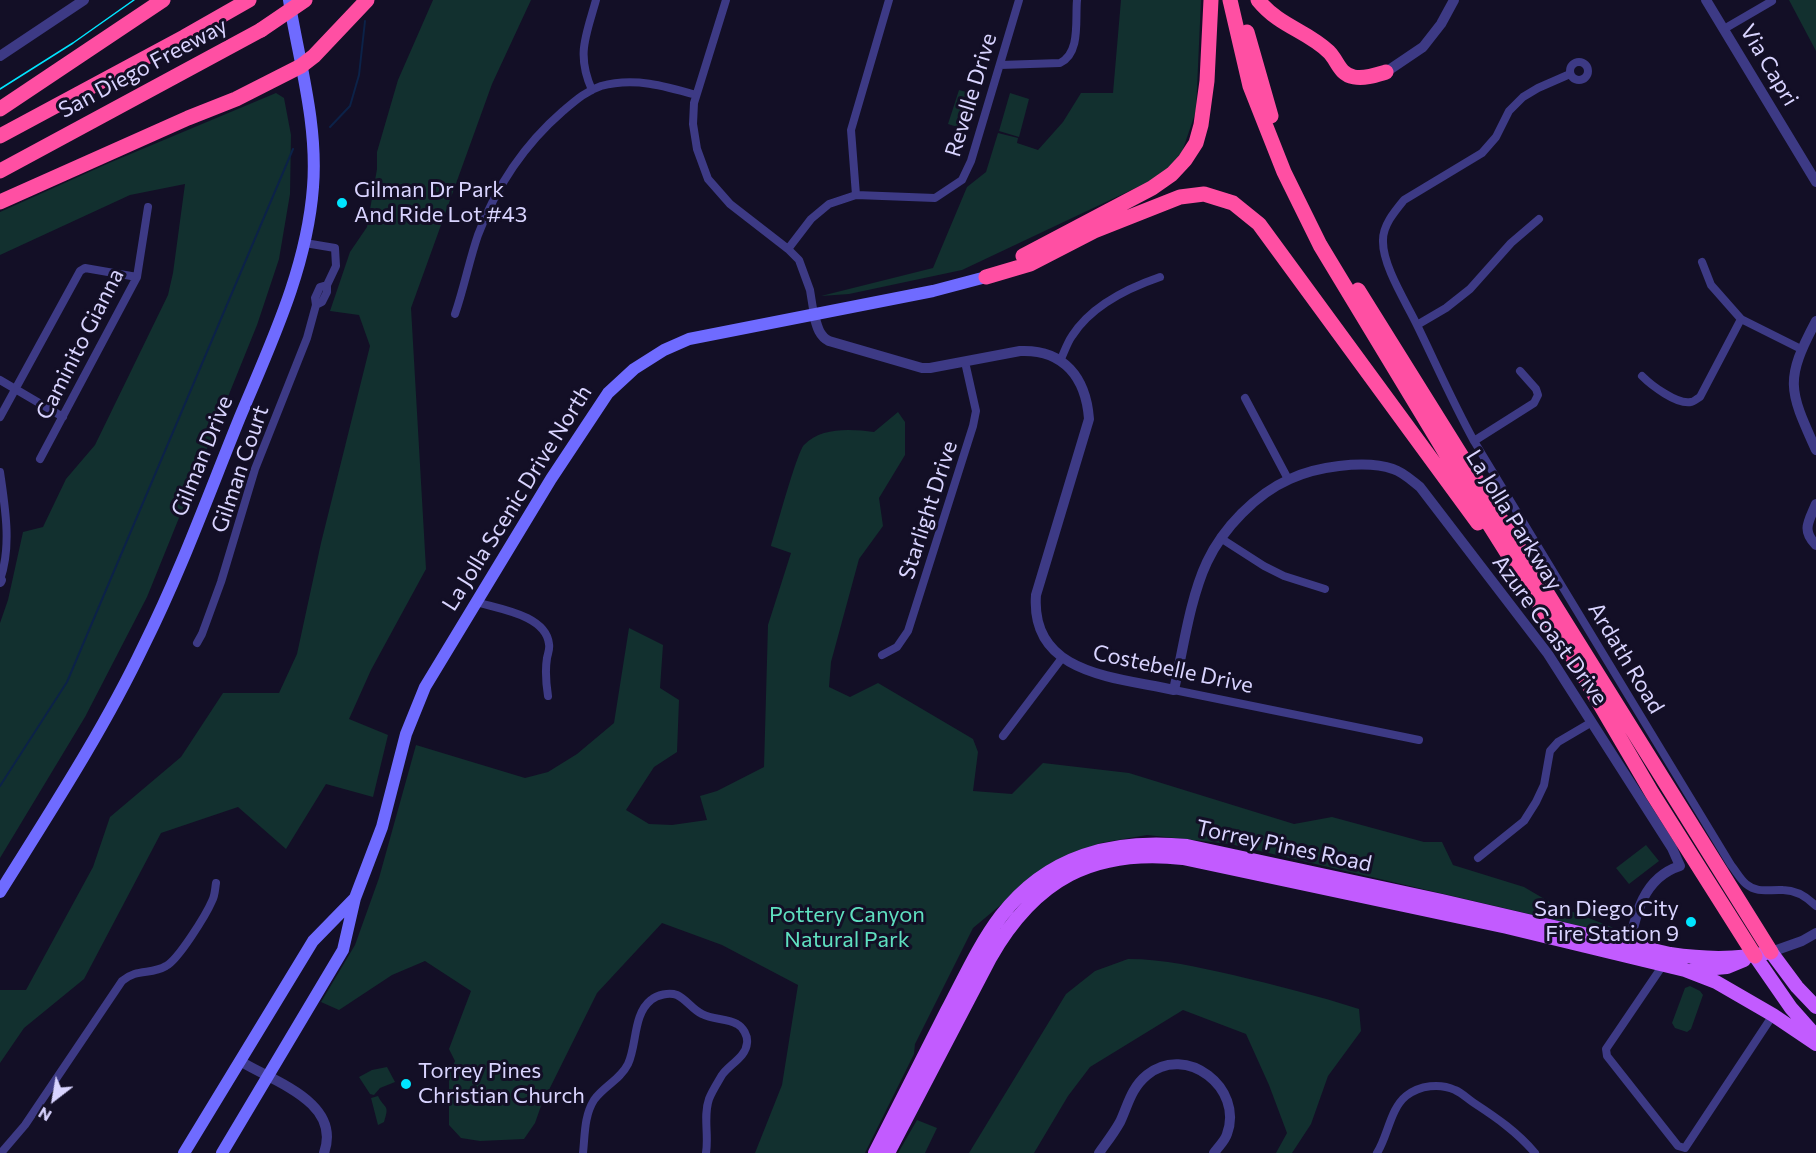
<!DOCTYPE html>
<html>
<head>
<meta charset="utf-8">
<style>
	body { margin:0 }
	#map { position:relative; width:1816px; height:1153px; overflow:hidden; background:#130f26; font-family:Commissioner,sans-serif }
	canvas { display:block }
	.north { position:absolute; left:24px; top:1069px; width:60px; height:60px; -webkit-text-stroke:4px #130f26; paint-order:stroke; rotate:211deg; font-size:16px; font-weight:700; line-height:24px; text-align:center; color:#d9d4ff }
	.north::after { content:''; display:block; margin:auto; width:21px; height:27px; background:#d9d4ff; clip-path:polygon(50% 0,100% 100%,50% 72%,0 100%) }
</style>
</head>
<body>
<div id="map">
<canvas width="1816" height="1153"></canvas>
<div class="north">N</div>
</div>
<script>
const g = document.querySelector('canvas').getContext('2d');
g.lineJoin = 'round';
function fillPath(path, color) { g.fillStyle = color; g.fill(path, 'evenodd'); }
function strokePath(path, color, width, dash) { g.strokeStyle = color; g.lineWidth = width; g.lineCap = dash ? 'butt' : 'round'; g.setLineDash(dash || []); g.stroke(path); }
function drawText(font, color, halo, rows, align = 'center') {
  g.font = font + ' Commissioner,sans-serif'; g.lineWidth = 6; g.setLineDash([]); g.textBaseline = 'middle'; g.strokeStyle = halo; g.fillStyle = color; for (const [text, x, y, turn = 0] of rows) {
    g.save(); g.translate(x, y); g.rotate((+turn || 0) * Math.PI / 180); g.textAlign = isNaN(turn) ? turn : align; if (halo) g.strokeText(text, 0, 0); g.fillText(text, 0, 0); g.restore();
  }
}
const green = new Path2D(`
	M433,0h98l-39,84 -81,224 15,261 -55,101 -22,49 39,16 -15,62 -47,-13 -40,65 -48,-42 -77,26 -77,146 -60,49 -24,35v-73h26l67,-123 17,-50 71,-60 42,-64h56l18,-39 24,-111 49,-197 -11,-31 -29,-4 20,-59 17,-25 10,-58v-17l21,-72z
	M1121,0h80l-5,111 -14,41 -21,24 -199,94 -113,24 -28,2 112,-28 34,-81 19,-15 12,-39 20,5 -1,5 21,7 25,-28 18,-29h32z
	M1789,0h27v51z
	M959,90l19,5 -11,35 -19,-6z
	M276,93l8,5 7,37 -1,59 -11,65 -22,66 -110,272 -62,120 -85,141v-235l8,-23 15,-68 20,-5 23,-48 29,-34 73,-150 5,-22 12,-89 -55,11 -130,60v-43l109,-49z
	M1010,93l19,6 -10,38 -20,-6z
	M898,412l7,10v33l-26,43 4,28 -24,33 -28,103 -2,25 21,10 28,-14 95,56 5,13 -5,39 39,3 31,-31 86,10 165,51 38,-7 92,25h18l11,23 71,22 29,17 61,24 1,6 -385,-90 -83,-9 -47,8 -49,20 -78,65 -58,116 -1,10 -49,99h-110l27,-68 16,-100 -76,-40 -60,-22 -65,70 -56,113 -6,17 -11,16 -44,2 -19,-3 -12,-13v-50l6,-14 -6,-12 22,-58 -46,-30 -33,14 -53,35 -18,-8 34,-57 24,-67 37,-133 109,33 23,-6 29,-18 37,-31 15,-95 34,17 -3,43 19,12 -2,52 -23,15 -28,43 23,14 23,1 35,-5 -7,-24 17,-5 47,-24 4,-142 23,-72 -20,-7c5,-16 26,-94 33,-101 17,-18 47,-16 70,-13z
	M1646,845l13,16 -30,23 -13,-16z
	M1128,959c37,0 69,8 105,16 43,10 85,21 126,34l2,22 -33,45 -17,48 -19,29h-16l11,-20 -18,-48 -23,-51 -63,-24 -93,57 -22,29 -34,57h-65l97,-159 29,-23z
	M1690,986l10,5 3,4 -12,34 -4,3 -12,-4 -3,-5 13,-35z
	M387,1067l8,15 -15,6 -6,7 -4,-1 -11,-17 13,-7z
	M378,1096c7,14 12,8 6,26l-6,3 -7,-27z
	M917,1120l20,8 -12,25h-27z`);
const stream = new Path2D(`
	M330,127l20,-21 9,-31 6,-54
	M0,786l67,-104 226,-533`);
const minor = new Path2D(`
	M726,0l-32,103 -1,21 4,25 11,30 22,25 58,45 11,11 11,30 4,25
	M1724,29l48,-28
	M1570 71a9 9 0 1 1 18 0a9 9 0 1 1-18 0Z
	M1000,65l60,-2c21,-10 15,-43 17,-63
	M1570,74l-32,14 -15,9 -14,14 -13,26 -14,16 -78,47c-9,11 -21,25 -21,40 -1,25 23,62 34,85 19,39 36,78 57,116l257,424c5,6 9,14 15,19 12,10 23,5 37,6 13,0 24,7 33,16
	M592,90c-16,-36 -6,-54 4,-90
	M856,195l-5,-65 38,-130
	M305,243l30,5 1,18 -9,19v7l-5,10 -6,3
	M788,249l23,-30 18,-15 27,-9 79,3 27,-18 9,-19 48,-161
	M1702,262l9,23 30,34 60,30
	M455,314c9,-26 14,-53 23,-79 18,-48 47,-91 85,-124 13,-11 23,-20 38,-25 33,-9 64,0 95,9
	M1417,325l29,-17 24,-19 41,-46 28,-24
	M1060,361c4,-8 7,-18 12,-25 19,-30 56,-48 88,-59
	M1642,376c9,9 35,29 49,26 2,0 7,-4 9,-5l41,-78
	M0,380l63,37
	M1245,398l43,81
	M0,417l80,-146 5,-3 52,9
	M1474,441l60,-38 4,-8 -2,-6 -16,-18
	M40,459l97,-182 11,-70
	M0,472c5,35 12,74 0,108
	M1222,539l42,27 20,10 41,13
	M476,602c23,7 70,13 73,42 1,5 -1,9 -2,14 -2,12 -1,25 1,38
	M197,643l5,-9 19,-52 34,-113 52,-131 9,-33 -1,-7 5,-11 7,-2
	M882,655l15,-8 11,-16 65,-205 3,-15 -11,-49
	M1174,690l245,50
	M1003,736l59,-78
	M1478,858l46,-37 12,-19 8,-17 6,-34 8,-9 34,-20
	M1663,965l-57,84 1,7 71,90 7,2 88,-133
	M1,1153l24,-28 97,-144c15,-13 29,-6 44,-15 12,-6 40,-51 46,-65 3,-5 3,-12 4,-18
	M583,1153c2,-18 1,-37 11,-53 10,-14 26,-20 34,-36 9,-19 5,-50 23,-64 6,-5 18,-8 26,-5 9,4 16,15 25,19 11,6 25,4 35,10 6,3 11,12 10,19 -1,14 -17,21 -25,32 -4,7 -10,16 -13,24 -6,17 0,36 -3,54
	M1377,1153c11,-17 13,-44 29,-57 14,-11 34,-13 49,-6 7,3 13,9 19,13 23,15 43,29 61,50`);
const tertiary = new Path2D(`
	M1706,0l110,182
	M0,56l84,-56
	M1386,72l37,-25 18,-23 13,-24
	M814,315c3,11 5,21 15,26l93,27h8l90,-17c44,-2 66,27 69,68l-53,176c-6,80 80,82 138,95 9,-40 16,-92 33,-128 16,-34 49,-68 83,-83 15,-7 32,-11 49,-13 17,-2 37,-3 54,3 10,3 18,11 27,18l128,167 124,194 8,18c-38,12 -45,51 -52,85
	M1816,321c-32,60 -27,69 0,129
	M1816,504c-7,17 -15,26 0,41
	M0,582l1,-2
	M1771,952l31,-11 14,-8
	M240,1061c34,21 102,41 84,92
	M1099,1153c7,-10 15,-20 21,-31 8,-17 11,-34 27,-47 39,-32 97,13 80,59 -2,7 -9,13 -13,19`);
const secondary = new Path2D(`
	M0,892c50,-80 103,-161 144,-247 37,-74 65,-152 96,-228 31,-74 67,-149 73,-230 5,-63 -14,-126 -24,-187
	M184,1153l129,-212 41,-42
	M222,1153l121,-203 12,-52 27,-71 24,-93 19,-47 126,-208 57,-86 26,-24 30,-19 25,-11 244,-48 53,-14`);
const primary = new Path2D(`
	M1755,956l36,52 25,28
	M1693,970l34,-3 17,-7
	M875,1153c24,-47 48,-94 72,-142 17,-32 32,-66 54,-95 47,-61 112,-77 186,-70l255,55 228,53c33,5 68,6 101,-2l26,35 19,20
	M888,1153l102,-195c45,-79 103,-110 193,-100l324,69 178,43 31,12 57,33 43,29`);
const motorway = new Path2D(`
	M1230,0l20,86 34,86 36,73 157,260 90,143 85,145 103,163
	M1258,0c22,27 48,30 71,52 9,9 10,22 25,25 11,2 22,-2 32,-5
	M1247,32l24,84
	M0,109l163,-109
	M0,136l184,-99 65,-37
	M0,171l261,-141
	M0,202l188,-84 48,-19 65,-33 13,-10 53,-56
	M1023,256l129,-68 20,-14 13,-14 11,-17 5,-18 6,-44 4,-81
	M986,277l44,-13 64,-33 86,-34 24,-3 29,9 26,21 219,299
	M1358,290l413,662`);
const tram = new Path2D(`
	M0,89l73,-46 61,-43`);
const motorwayBridge = new Path2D(`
	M261,30l44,-30`);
const markers = [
	[342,203,6,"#00e5ff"],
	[1691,922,6,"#00e5ff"],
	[406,1084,6,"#00e5ff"]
];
const streetNames = [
	["Via Capri",1769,65,59],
	["San Diego Freeway",143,68,-28],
	["Revelle Drive",971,95,-73],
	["Caminito Gianna",80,344,-63],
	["Gilman Drive",202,456,-68],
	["Gilman Court",240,469,-71],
	["La Jolla Scenic Drive North",517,498,-58],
	["Starlight Drive",928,510,-72],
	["La Jolla Parkway",1514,520,58],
	["Azure Coast Drive",1550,630,54],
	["Ardath Road",1626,658,59],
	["Costebelle Drive",1173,669,12],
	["Torrey Pines Road",1284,846,12]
];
const poiNames = [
	["Gilman Dr Park",354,190],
	["And Ride Lot #43",354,215],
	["San Diego City",1679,909,"right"],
	["Fire Station 9",1679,934,"right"],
	["Torrey Pines",418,1071],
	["Christian Church",418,1096]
];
const parkNames = [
	["Pottery Canyon",847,915],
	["Natural Park",847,940]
];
fillPath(green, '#12302f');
strokePath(stream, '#0c2248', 2);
strokePath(minor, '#3d3a85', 8);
strokePath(tertiary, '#3d3a85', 10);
strokePath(secondary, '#6f6bff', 12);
strokePath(primary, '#c25bff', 14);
strokePath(motorway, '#ff4fa3', 15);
strokePath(tram, '#00e5ff', 1.5);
strokePath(motorwayBridge, '#ff4fa3', 15);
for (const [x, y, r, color] of markers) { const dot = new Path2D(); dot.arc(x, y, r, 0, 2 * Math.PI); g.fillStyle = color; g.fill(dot); strokePath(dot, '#130f26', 2); }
drawText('22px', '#d9d4ff', '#130f26', streetNames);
drawText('22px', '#d9d4ff', '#130f26', poiNames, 'left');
drawText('22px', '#5fe0c0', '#130f26', parkNames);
</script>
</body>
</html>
